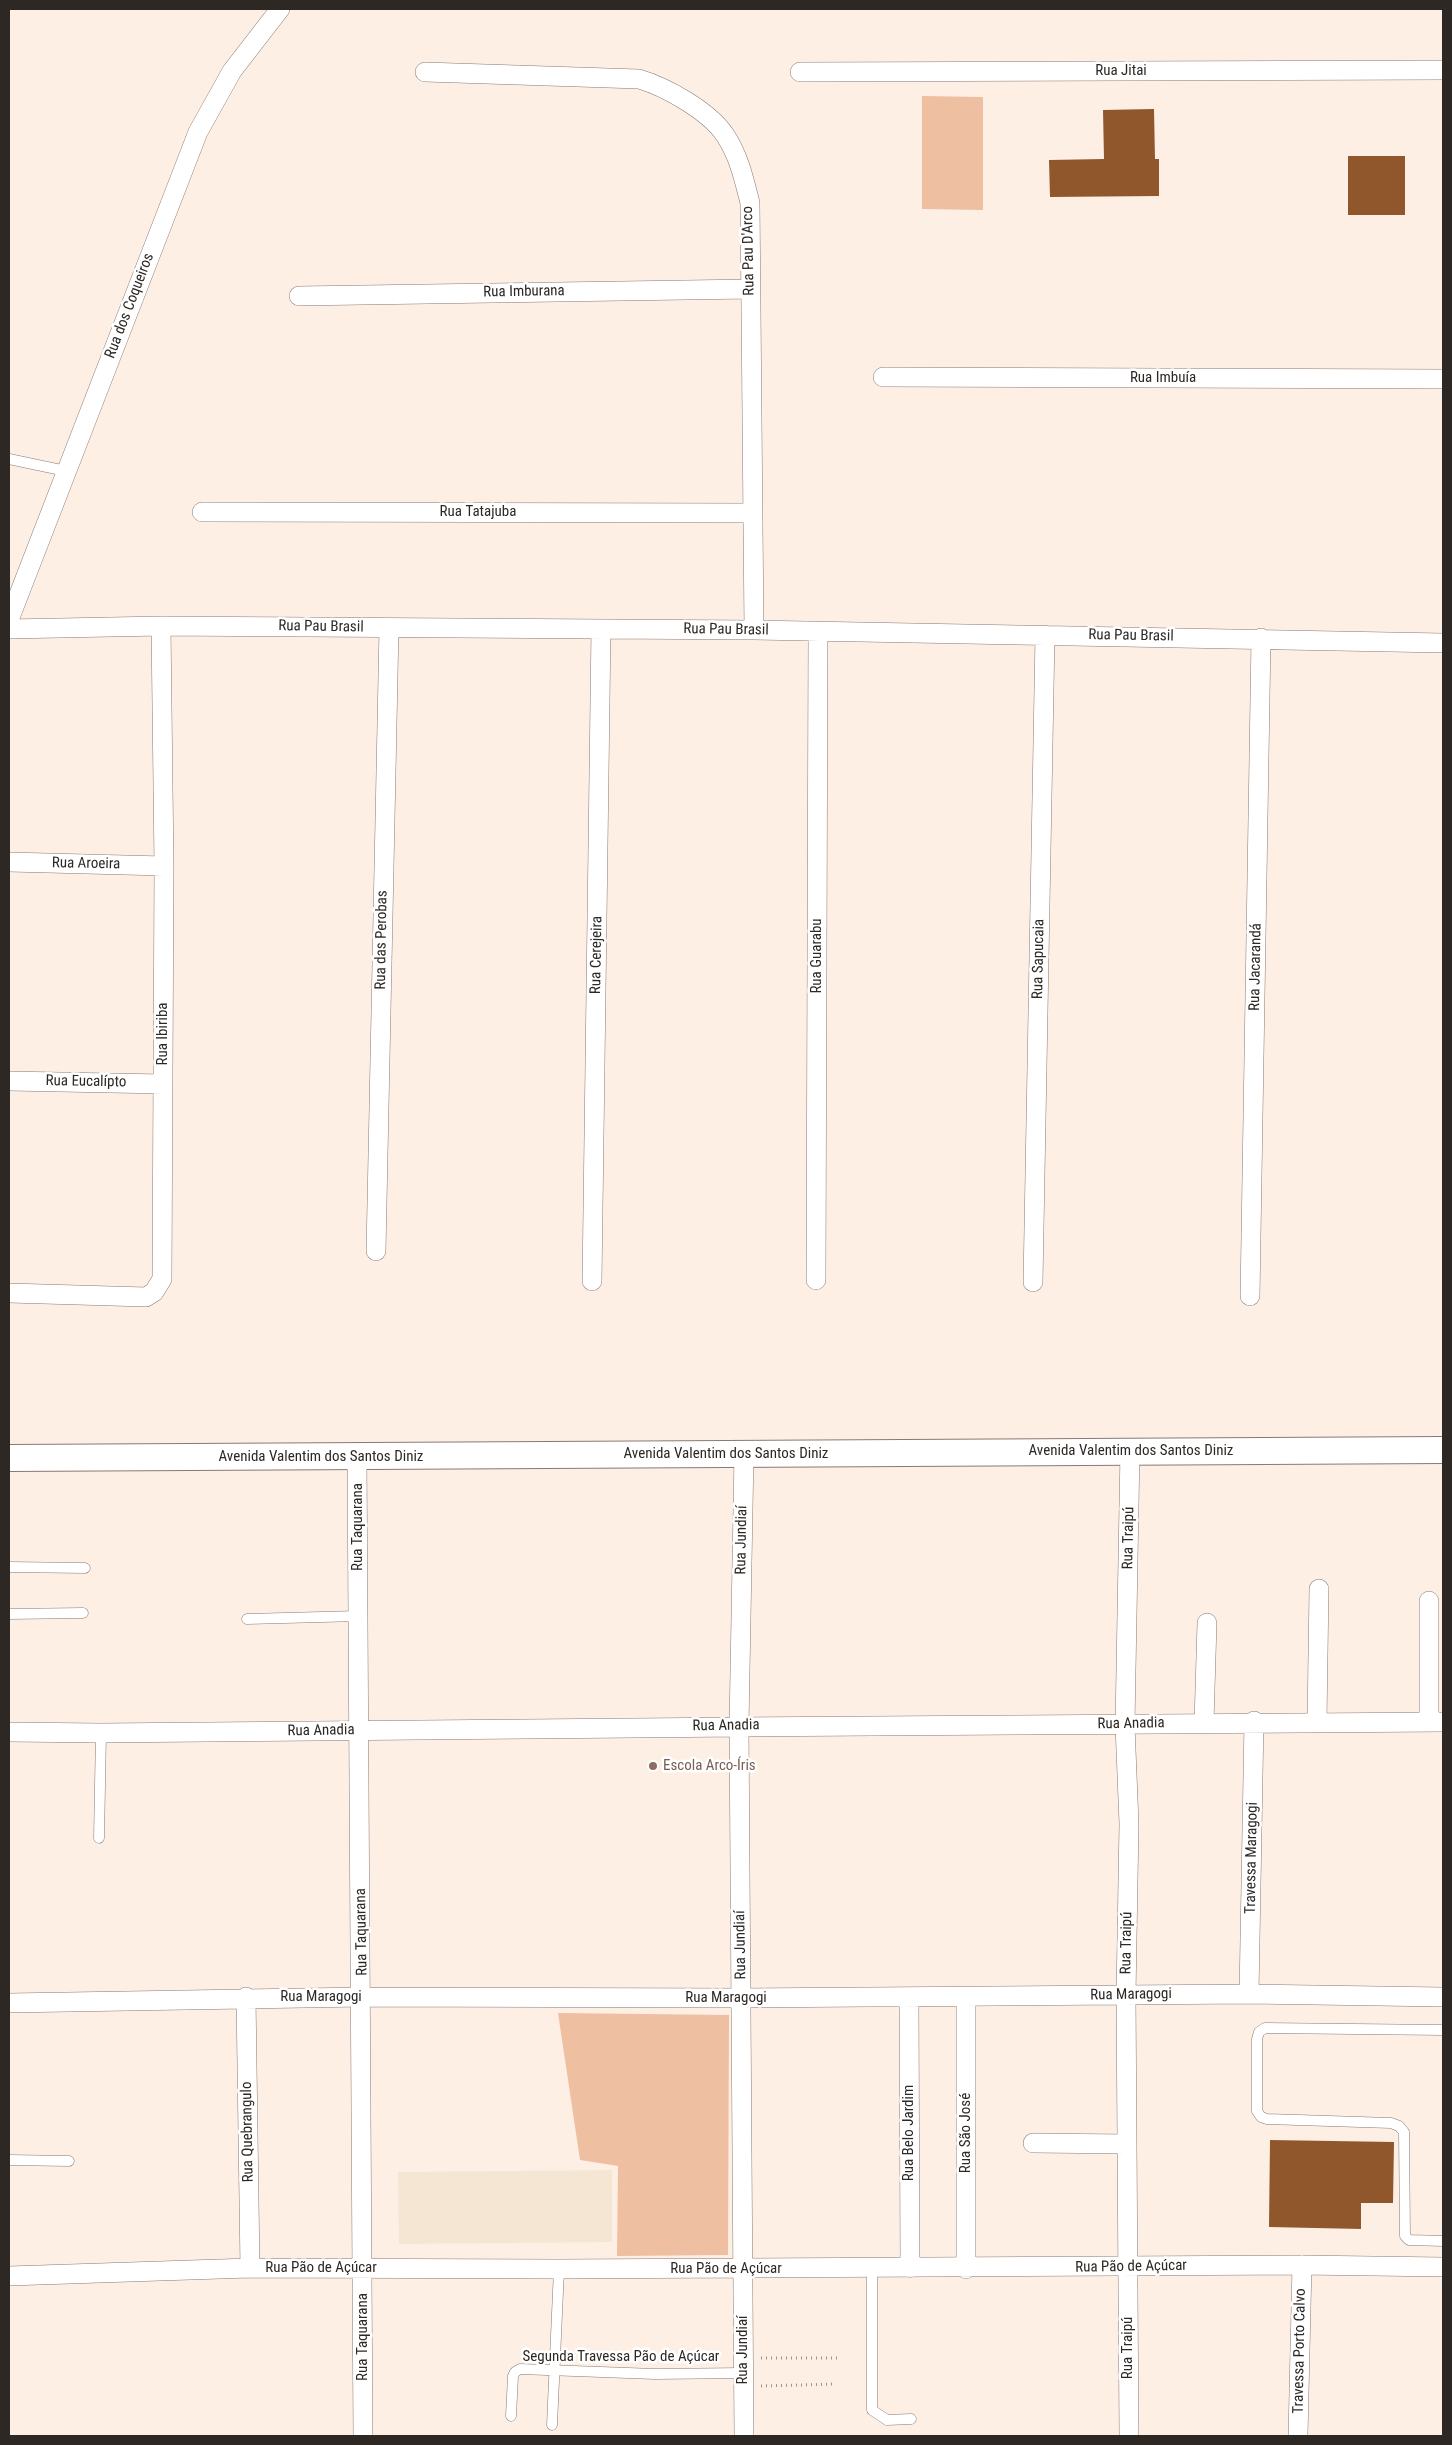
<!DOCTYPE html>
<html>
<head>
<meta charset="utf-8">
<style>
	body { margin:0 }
	#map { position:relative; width:1452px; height:2445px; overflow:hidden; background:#feefe5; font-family:"Roboto Condensed",sans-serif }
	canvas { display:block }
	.frame { position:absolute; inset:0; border:10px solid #2d2824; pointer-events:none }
</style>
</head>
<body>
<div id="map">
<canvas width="1452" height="2445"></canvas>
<div class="frame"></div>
</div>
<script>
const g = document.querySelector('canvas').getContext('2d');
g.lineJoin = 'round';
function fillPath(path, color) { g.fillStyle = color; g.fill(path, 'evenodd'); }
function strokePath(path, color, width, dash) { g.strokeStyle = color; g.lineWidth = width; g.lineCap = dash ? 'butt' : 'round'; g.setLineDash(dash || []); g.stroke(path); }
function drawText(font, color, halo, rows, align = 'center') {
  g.font = font + ' "Roboto Condensed",sans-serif'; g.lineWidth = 5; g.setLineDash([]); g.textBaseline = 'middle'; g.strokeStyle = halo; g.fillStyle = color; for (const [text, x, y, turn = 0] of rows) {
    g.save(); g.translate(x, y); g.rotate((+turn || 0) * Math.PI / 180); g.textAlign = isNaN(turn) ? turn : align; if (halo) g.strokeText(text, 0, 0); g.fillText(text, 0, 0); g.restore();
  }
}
const education = new Path2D(`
	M612,2170v72l-213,2 -1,-72z`);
const green = new Path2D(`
	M922,96l61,1v113l-61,-1z
	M558,2013l171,2 -1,240 -111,1 1,-90 -38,-6z`);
const building = new Path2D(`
	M1154,109l1,50h4v37l-109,1 -1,-37 55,-1 -1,-49z
	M1348,156h57v59h-57z
	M1270,2140l124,2 -1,61h-32v26l-92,-2z`);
const path = new Path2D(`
	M761,2358h78
	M761,2386l74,-2
	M480,2436v-1`);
const lane = new Path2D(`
	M9,459l57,12
	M9,1567l76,1
	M9,1614l74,-1
	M247,1619l112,-3
	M99,1838l2,-105
	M1443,2030l-178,-2 -6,4 -2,7v72l4,6 6,2 124,4 8,3 5,6 1,104 4,4 34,1
	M9,2160l60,1
	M872,2268v142l15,10 24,-1
	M511,2416l2,-40 2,-4 5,-3 135,5 88,-1
	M552,2425l7,-156`);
const street = new Path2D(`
	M425,72l214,7c27,8 70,32 86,56 14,21 19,44 25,68l4,427
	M800,72l643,-2
	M299,296l451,-7
	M883,377l560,2
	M202,512l551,1
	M9,620l189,-488 34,-61 48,-62
	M9,629l152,-3 593,4 689,13
	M9,862l155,4
	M9,1081l154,3
	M376,1251l13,-623
	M816,1280l2,-648
	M592,1281l9,-652
	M1033,1282l12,-647
	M9,1293l137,4 8,-5 8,-13 2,-413 -3,-240
	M1250,1296l11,-658
	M357,1457l6,979
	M1429,1601v121
	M1317,1721l2,-132
	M1204,1723l3,-100
	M9,1732l92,1c447,-4 895,-9 1342,-11
	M1249,1994l5,-273
	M246,1997l4,271
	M909,1997l1,271
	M966,1997v272
	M9,2003l353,-6 380,1 507,-4 194,3
	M1033,2143l93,1
	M9,2276l241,-8 309,1 743,-4 141,2
	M744,2436l-5,-710 5,-272
	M1129,2436l-3,-441 3,-171 -4,-99 5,-275
	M1298,2436l4,-171`);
const secondary = new Path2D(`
	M9,1458l1434,-8`);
const markers = [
	[653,1766,5,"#8d6e63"]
];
const streetNames = [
	["Rua Jitai",1121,71],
	["Rua Pau D'Arco",749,251,-91],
	["Rua Imburana",524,292,-1],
	["Rua dos Coqueiros",130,306,-69],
	["Rua Imbuía",1163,378],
	["Rua Tatajuba",478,512],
	["Rua Pau Brasil",321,627,1],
	["Rua Pau Brasil",726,630,1],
	["Rua Pau Brasil",1131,636,1],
	["Rua Aroeira",86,864,1],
	["Rua das Perobas",382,940,-89],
	["Rua Cerejeira",597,955,-89],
	["Rua Guarabu",817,956,-90],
	["Rua Sapucaia",1039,959,-89],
	["Rua Jacarandá",1256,967,-89],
	["Rua Ibiriba",163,1034,-90],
	["Rua Eucalípto",86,1082,1],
	["Avenida Valentim dos Santos Diniz",1131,1451],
	["Avenida Valentim dos Santos Diniz",726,1454],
	["Avenida Valentim dos Santos Diniz",321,1457],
	["Rua Taquarana",358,1527,-90],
	["Rua Traipú",1129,1538,-89],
	["Rua Jundiaí",742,1540,-89],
	["Rua Anadia",1131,1724,-1],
	["Rua Anadia",726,1726,-1],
	["Rua Anadia",321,1731,-1],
	["Travessa Maragogi",1252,1858,-89],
	["Rua Taquarana",362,1932,-91],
	["Rua Traipú",1127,1943,-89],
	["Rua Jundiaí",741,1945,-91],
	["Rua Maragogi",1131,1995,-1],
	["Rua Maragogi",321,1997],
	["Rua Maragogi",726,1998],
	["Rua Quebrangulo",248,2132,-91],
	["Rua Belo Jardim",909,2133,-90],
	["Rua São José",966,2133,-90],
	["Rua Pão de Açúcar",1131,2267,-1],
	["Rua Pão de Açúcar",321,2268],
	["Rua Pão de Açúcar",726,2269],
	["Rua Taquarana",363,2337,-90],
	["Rua Traipú",1128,2348,-90],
	["Rua Jundiaí",743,2350,-90],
	["Travessa Porto Calvo",1300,2351,-89],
	["Segunda Travessa Pão de Açúcar",621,2357]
];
const educationNames = [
	["Escola Arco-Íris",663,1766]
];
fillPath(education, '#f5e6d3');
fillPath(green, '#eebfa0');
fillPath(building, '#90572c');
strokePath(lane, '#887a72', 11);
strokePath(street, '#887a72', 20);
strokePath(secondary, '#887a72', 28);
strokePath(path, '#9e948d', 3, [1, 4]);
strokePath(lane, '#fff', 10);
strokePath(street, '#fff', 19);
strokePath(secondary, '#fff', 26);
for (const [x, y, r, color] of markers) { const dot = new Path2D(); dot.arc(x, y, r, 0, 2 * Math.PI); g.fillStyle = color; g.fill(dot); strokePath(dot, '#fff', 2); }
drawText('15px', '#2d2824', '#fff', streetNames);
drawText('15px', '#785e54', '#fff', educationNames, 'left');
</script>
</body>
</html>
